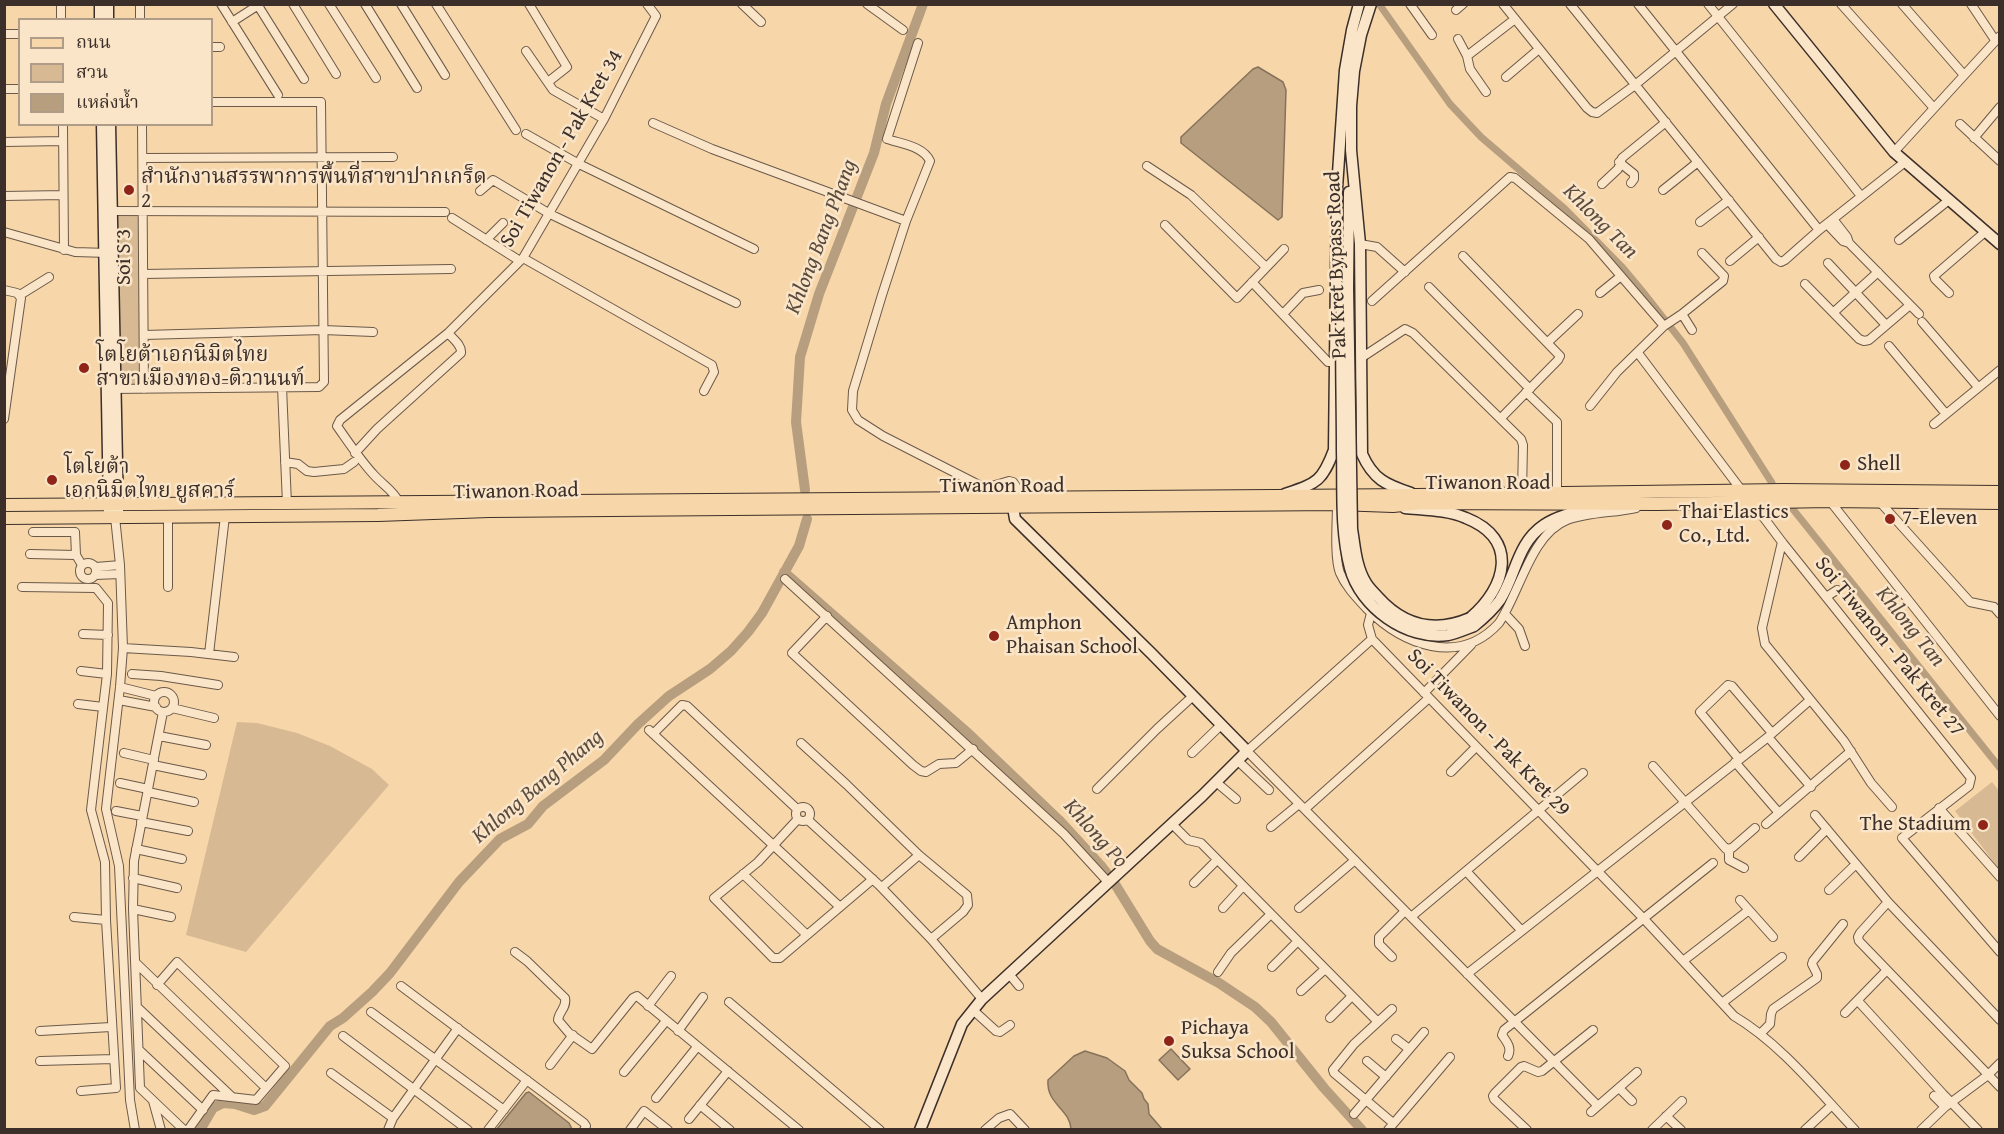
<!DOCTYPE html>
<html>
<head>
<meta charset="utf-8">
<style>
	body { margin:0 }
	#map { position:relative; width:2004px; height:1134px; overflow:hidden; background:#f7d7aa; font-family:"Gentium Book Plus","Noto Serif Thai",serif }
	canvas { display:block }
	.frame { position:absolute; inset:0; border:6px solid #3c2f29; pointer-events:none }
	.legend { position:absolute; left:18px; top:18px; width:195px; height:108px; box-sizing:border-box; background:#fae5c8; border:2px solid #ae9c88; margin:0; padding:8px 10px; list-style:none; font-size:18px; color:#3c2f29 }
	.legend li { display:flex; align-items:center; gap:12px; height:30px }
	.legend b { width:30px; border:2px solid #ae9c88 }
</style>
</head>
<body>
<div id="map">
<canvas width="2004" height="1134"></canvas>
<div class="frame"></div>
<ul class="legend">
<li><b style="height:8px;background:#f7d7aa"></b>ถนน</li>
<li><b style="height:16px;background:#d7ba94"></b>สวน</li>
<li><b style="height:16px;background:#b79e7e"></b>แหล่งน้ำ</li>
</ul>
</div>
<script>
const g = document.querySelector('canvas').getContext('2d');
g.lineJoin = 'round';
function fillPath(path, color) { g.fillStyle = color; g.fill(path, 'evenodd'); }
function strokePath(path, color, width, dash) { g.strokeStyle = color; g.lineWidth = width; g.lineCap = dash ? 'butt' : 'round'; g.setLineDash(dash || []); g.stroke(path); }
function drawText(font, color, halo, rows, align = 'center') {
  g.font = font + ' "Gentium Book Plus","Noto Serif Thai",serif'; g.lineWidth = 5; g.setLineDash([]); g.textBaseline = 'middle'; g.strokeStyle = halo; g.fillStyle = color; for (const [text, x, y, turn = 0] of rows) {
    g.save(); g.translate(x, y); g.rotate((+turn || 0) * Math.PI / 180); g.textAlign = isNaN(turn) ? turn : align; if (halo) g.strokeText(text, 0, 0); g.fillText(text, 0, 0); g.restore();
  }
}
const green = new Path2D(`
	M115,212h28l1,177 -26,-1z
	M237,722l20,1 40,10 33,13 42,23 17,16 -143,167 -60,-17z
	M1992,782l7,9v78l-44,-58z`);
const water = new Path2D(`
	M1258,67l25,15 3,8 -4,127 -4,3 -97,-77v-6l72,-68z
	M1171,1049l19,20 -12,11 -19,-20z
	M1085,1051l22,7 18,13 4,9 13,13 2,6 4,5 1,10 13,15h-91c-1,-20 -25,-25 -23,-49l26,-24z
	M529,1092l40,31 3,6h-75l29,-36z`);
const canal = new Path2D(`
	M1379,4l71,100 31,33 84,72 58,59 20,24 40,51 89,140
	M1792,508l208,260`);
const river = new Path2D(`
	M805,490l-9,-68 4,-65 19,-63 55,-141 12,-49 37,-100
	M784,572l185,162 90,86 43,47 13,17 35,57 7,8 62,34 36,24 16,15 53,66 38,42
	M200,1130l13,-22 10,-5 12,1 19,6 11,-4 65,-80 13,-8 29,-26 18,-19 69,-91 41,-43 28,-15 15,-18 61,-46 34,-36 31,-28 41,-27 21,-18 17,-19 14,-19 37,-67 8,-27`);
const street = new Path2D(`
	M61,4v16
	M140,4v16
	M221,4l57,91
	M257,4l47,75
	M293,4l43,70
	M329,4l47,74
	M365,4l52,84
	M401,4l44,71
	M436,4l80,126
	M529,4l38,63 -19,15
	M742,4l19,18
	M867,4l36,26
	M1410,4l22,31
	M1503,4l84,104 5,4 5,1 38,-28 98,-81
	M1570,4l206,255 5,3 4,-2 34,-30 86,-68
	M1638,4l181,226
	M1708,4l153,192
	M1841,4l92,103
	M1902,4l62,71
	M1971,4l24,36
	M1456,10l7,-6
	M232,22l28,-18
	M4,34h16
	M1458,39l9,17
	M918,43l-31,96c15,5 36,7 43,22l-24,60 -24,74 -29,96 -1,19 6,10 25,16 102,52 9,10
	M212,47h8
	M526,51l27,39 51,29
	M1506,77l33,-28
	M4,89h16
	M1486,92l-16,-23 -3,-13 48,-37
	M653,123l59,26 194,72
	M63,124l1,126
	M142,124l2,265
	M1960,124l40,37
	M526,134l53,30 175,85
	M1974,138l26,-31
	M4,142l59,-1
	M1894,152l106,-116
	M143,158l250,-1
	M1619,162l15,12v5l-3,4
	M1147,166l44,29 75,72
	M1602,184l16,-15 4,-11 44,-36
	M1663,190l35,-28
	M480,191l13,-11 57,34 186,89
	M4,196l59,-1
	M109,211l336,1
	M452,218l68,43
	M1700,222l29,-22
	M1827,224l16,17 6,2 -2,-6 -14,-18
	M1165,225l72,73 47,-49
	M4,232l71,20 33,1
	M486,240l17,-17
	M1899,240l50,-40
	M1849,243l70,71
	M1360,244l17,3 28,25
	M1463,256l97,100 -2,4 -57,58
	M523,258l189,107 2,7 -10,19
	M1730,261l29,-24
	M1828,263l58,62
	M143,274l308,-5
	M1252,282l76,80h6
	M1805,284l54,55 5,2 5,-1 41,-35
	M1429,287l101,102
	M4,290l13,3 4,5 -17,121
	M1600,293l21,-17
	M1949,293l-14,-14 -1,-3 51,-44
	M20,295l29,-18
	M1372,301l138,-124 5,1 74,61 75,87
	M1834,312l44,-40
	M1283,314l20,-21 16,-3
	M1682,314l10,16
	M1922,322l56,65
	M144,335l179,-5 50,2
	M1548,342l30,-28
	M1889,346l57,68
	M1638,353l104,138
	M1361,358l44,-29 8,4 108,106 2,6 -1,48
	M282,387l5,117
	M111,389l208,-2 5,-5 -3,-280h-109
	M1526,392l31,30v70
	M1590,406l27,-34 47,-46 18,-12 41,-33 1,-5 -22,-23
	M1934,424l66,-54
	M355,453l22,-24 84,-76c1,-8 -8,-14 -13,-20
	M285,462l13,2 9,7 7,1 30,-3 10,-7
	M985,488l24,-7 4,1 3,4 1,12
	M1830,501l170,215
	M1879,501l91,101 24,5 6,7
	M399,502c-6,-12 -16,-17 -25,-27 -14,-15 -25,-32 -37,-49l3,-6 108,-87 75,-75 81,-139 52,-103 -9,-12
	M1752,502l30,40 189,236 -2,8 -67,52 98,114
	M1337,504c0,17 -3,54 3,69 6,14 16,24 27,36 36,36 92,58 132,14 21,-31 32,-89 68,-103 22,-8 47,-7 69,-12
	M115,517l5,48 3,83 -3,39 -14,122 13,57 11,234 5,30
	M33,532h42l1,23 6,10
	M1782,542l-20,86 3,16 79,97 27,42 21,24
	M30,554l46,1
	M80 571a8 8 0 1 1 16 0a8 8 0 1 1-16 0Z
	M96,567l24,-2
	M95,575l25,-1
	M785,579l279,255 44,48
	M22,587l74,1 12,15 -1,71 -16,136 14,52 1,58 10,168 -35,3
	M168,587v-70
	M1826,597l11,-7
	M1371,613l-3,12 4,14 272,280 90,97c47,28 84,75 121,114
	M1505,614l14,15 6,17
	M827,616l-35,37 121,112 8,6 5,1 13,-8 17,-1 17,-14
	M83,634l25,1
	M1372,639l-125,112 351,355
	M123,648l68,4 43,5
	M209,654l16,-138
	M81,671l26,3
	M132,674l29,2 57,9
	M120,687l36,9
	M154 702a10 10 0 1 1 20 0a10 10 0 1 1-20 0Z
	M1424,693l47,-48
	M119,700l37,7
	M78,704l25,3
	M172,708l42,10
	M163,712l-29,149 -1,48 7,179 44,42
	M649,730l191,177
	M653,734l29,-29 5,1 110,103
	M159,736l47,9
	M1768,737l43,50
	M801,743l45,41 73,71
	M124,753l30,7
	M1192,753l29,-28
	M1739,759l-39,-47 28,-27 4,1 40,47
	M1237,760l32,30
	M1735,762l44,51
	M153,765l49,10
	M1653,766l73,83 6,-1 23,-20
	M1451,772l25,-25
	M1216,782l20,17
	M120,783l28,6
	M1097,789l60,-60 36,-33
	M148,792l46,10
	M796 814a7 7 0 1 1 14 0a7 7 0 1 1-14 0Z
	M1939,808l61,69
	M1305,809l124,-111
	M116,811l26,5
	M1815,815l73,87 112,118
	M797,820l-39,42 -44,36 59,60h7l93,-79
	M808,820l71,65 52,54 51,60
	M141,822l47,9
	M1172,824l16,16 13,3 176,178
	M1766,824l85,-73
	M1271,827l28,-23
	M136,849l46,10
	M1729,850v10l15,8
	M1799,857l28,-28
	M1466,871l55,59
	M743,874l64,61
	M133,878l44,10
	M1194,883l23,-23
	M882,887l37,-32 48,40 1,10 -5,7 -32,27
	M1829,890l27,-26
	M1740,900l33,37
	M1888,902l-28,31 -2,4 1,4 141,146
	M1223,908l20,-22
	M1299,908l56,-48
	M133,909l38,8
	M74,917l32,3
	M1411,917l172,-144
	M515,952l12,9 38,37c2,10 -6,13 -7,22l11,13 23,16 41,-51 4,-2 162,134
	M1392,957l-13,-13v-7l26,-26
	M1683,961l66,-51
	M136,963l130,125
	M1272,967l26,-26
	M1218,972l13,-19 40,-39
	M1009,974l10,12
	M1467,974l301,-237 42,-37
	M157,985l20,-23 108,104 -29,34 -43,-5 -25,35
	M401,986l183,137 2,3 -2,4
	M1301,991l24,-22
	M1858,1001l85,93 35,36
	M729,1002l151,128
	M1722,1003l60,-46
	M648,1006l23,-30
	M137,1007l95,90
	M1392,1009l-38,35 -21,26 1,3 59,50
	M973,1010l23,21 4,1 10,-7
	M371,1012l133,98
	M1845,1013l42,-43
	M1330,1018l22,-22
	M40,1031l71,-4
	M678,1031l25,-34
	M1760,1034l10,-10 1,-10 2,-5 44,-31v-4l-5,-10 1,-3 30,-37
	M343,1036l125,94
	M1396,1039l13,10
	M139,1050l64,60
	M1508,1056c4,-8 -1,-14 -6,-21l2,-5 209,-167
	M40,1061l74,-2
	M1367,1061l19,16
	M550,1065l23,-30
	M624,1072l42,-51
	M331,1073l62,45
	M1619,1088l13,13
	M1934,1096l11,11
	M656,1098l41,-51
	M153,1101l8,29
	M700,1105l30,25
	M1591,1112l46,-40
	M1354,1114l70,-82
	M1666,1116l15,14
	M689,1119l39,-48
	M388,1130l5,-12 65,-90
	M488,1130l39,-50
	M630,1130l14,-19 24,19
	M985,1130l14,-12 11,-4 15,16
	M1388,1130l62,-73
	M1527,1130l-33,-31 -1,-3 2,-3 26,-26 3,-1 14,6 4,-1 51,-41
	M1652,1130l30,-29
	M1805,1130l27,-25
	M1921,1130l24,-23 43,-32 12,-12`);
const secondary = new Path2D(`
	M108,4v16
	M1371,4l-10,31 -7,36 -3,35v44l9,94 2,210c11,25 24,31 49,39
	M1774,4l120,148 106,92
	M100,20v-16
	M102,124l7,387
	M110,124l8,387
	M1348,288l1,-96
	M1285,494c32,-11 37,-12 49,-44l3,-262 8,-118 7,-40 7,-26
	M1405,508c20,2 43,2 61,10 53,21 41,69 4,100
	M1474,626c10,-8 19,-16 26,-26 16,-25 17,-57 44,-75 16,-11 38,-14 57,-19
	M920,1130l42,-106 20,-25 220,-203 45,-45 -95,-97 -137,-135 -2,-12`);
const primary = new Path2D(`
	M4,505l1412,-10 367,-5 217,2
	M4,518l374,-3 111,-4 848,-7 56,2 30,-3 235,1 172,-3 170,2`);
const secondaryBridge = new Path2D(`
	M1348,288l4,241c3,18 4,38 14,54 3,5 8,10 12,14 26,29 57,36 92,21
	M1342,290c-2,53 0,106 0,160 1,39 -2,80 8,118 10,39 57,73 98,67 9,-2 18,-6 26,-9`);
const markers = [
	[129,190,6,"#8f2418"],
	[84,368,6,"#8f2418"],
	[1845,465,6,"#8f2418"],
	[52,480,6,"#8f2418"],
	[1890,519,6,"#8f2418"],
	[1667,525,6,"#8f2418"],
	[994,636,6,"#8f2418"],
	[1983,825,6,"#8f2418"],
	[1169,1041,6,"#8f2418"]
];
const streetNames = [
	["Soi Tiwanon - Pak Kret 34",562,149,-60],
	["Soi S 3",125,257,-90],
	["Pak Kret Bypass Road",1337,265,-92],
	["Tiwanon Road",1488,484],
	["Tiwanon Road",1002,487],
	["Tiwanon Road",516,492,-1],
	["Soi Tiwanon - Pak Kret 27",1889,647,51],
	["Soi Tiwanon - Pak Kret 29",1488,733,46]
];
const poiNames = [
	["สำนักงานสรรพาการพื้นที่สาขาปากเกร็ด",141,178],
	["2",141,202],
	["โตโยต้าเอกนิมิตไทย",96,356],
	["สาขาเมืองทอง-ติวานนท์",96,380],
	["Shell",1857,465],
	["โตโยต้า",64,468],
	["เอกนิมิตไทย ยูสคาร์",64,492],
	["Thai Elastics",1679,513],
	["Co., Ltd.",1679,537],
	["7-Eleven",1902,519],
	["Amphon",1006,624],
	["Phaisan School",1006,648],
	["The Stadium",1971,825,"right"],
	["Pichaya",1181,1029],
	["Suksa School",1181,1053]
];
const waterNames = [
	["Khlong Tan",1600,222,45],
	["Khlong Bang Phang",822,237,-69],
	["Khlong Tan",1910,627,51],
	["Khlong Bang Phang",538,787,-40],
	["Khlong Po",1095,834,48]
];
fillPath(green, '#d7ba94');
fillPath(water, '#b79e7e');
strokePath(water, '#86725c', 1.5);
strokePath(canal, '#b79e7e', 7);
strokePath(river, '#b79e7e', 10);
strokePath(street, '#6b5949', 10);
strokePath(secondary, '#3c2f29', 13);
strokePath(primary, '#3c2f29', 14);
strokePath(street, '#fae5c8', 8);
strokePath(secondary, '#fae5c8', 10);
strokePath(primary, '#f7d7aa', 12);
strokePath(secondaryBridge, '#3c2f29', 13, []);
strokePath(secondaryBridge, '#fae5c8', 10);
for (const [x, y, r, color] of markers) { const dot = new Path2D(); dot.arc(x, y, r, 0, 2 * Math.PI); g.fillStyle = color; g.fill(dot); strokePath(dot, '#fae5c8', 2); }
drawText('21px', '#3c2f29', '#fae5c8', streetNames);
drawText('21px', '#3c2f29', '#fae5c8', poiNames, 'left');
drawText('italic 22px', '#5b4b3e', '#fae5c8', waterNames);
</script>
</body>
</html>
